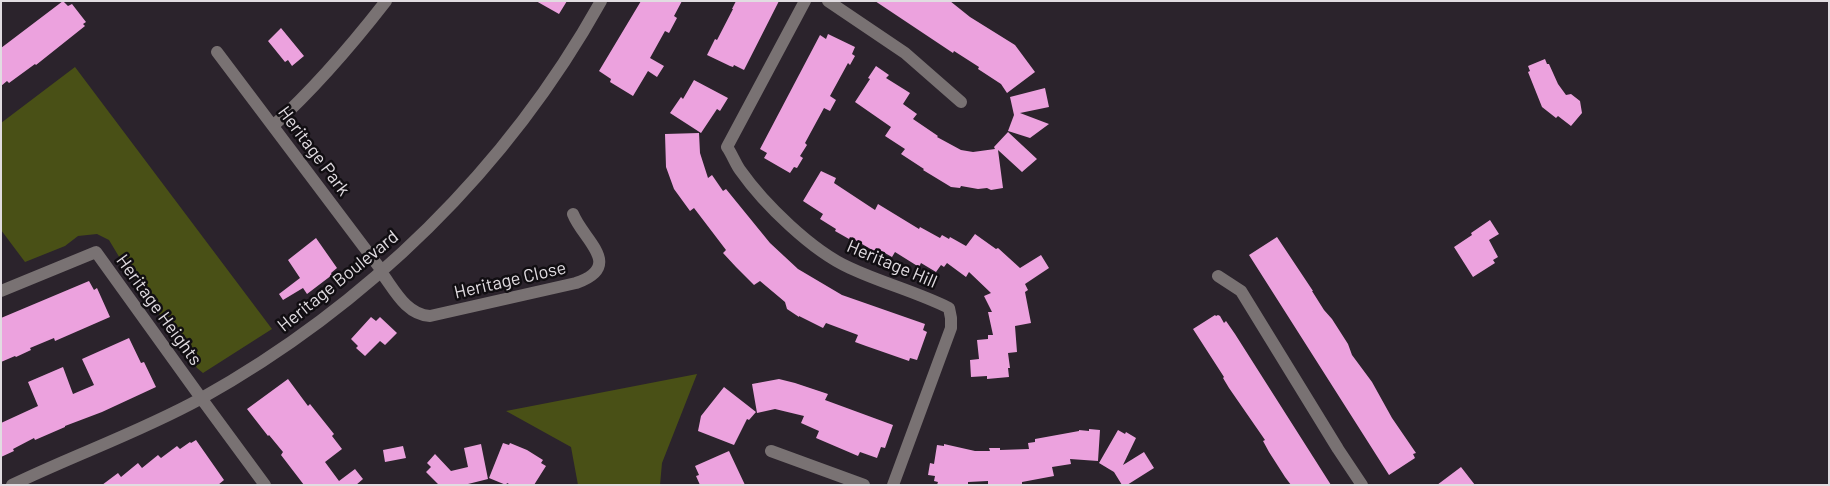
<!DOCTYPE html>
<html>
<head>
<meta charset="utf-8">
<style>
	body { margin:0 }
	#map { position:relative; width:1830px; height:486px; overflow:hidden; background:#2b232c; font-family:Barlow,sans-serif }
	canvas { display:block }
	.frame { position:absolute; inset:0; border:2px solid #e1dce1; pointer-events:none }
</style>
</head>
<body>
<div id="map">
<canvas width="1830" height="486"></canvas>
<div class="frame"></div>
</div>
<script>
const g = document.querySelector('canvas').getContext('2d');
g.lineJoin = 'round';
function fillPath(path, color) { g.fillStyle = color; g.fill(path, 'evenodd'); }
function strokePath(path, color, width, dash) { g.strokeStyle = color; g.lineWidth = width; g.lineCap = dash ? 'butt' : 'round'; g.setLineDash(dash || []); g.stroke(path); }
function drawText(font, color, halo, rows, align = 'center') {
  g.font = font + ' Barlow,sans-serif'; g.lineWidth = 5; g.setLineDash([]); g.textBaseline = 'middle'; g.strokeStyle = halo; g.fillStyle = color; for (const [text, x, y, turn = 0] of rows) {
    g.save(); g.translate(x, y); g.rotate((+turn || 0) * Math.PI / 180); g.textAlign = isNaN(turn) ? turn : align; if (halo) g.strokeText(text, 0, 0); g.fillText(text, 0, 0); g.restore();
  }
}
const green = new Path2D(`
	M75,67l197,262 -69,44 -6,-5 -76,-108 -12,-20 -12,-6 -19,2 -13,10 -40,16 -24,-32v-107z
	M697,374l-35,89 -2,22h-82l-7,-38 -65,-36z`);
const building = new Path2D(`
	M63,1l5,5 4,-2 14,18 -3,2 2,2 -49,39 -1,-1 -26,19 -2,-2 -6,5v-38z
	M536,1h31l-8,13z
	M641,1h41l-8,15 3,2 -8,15 -4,-2 -15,27 14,8 -7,11 -9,-6 -15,25 -23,-14 1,-3 -12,-8z
	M736,1h43l-35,69 -10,-5 -1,2 -3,-1 -23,-11 8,-16 2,1 16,-31h-1z
	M875,1h75l20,16 45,28 20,27 -28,21 -6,-9 -23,-15 1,-2 -25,-16 -1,2z
	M281,28l23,28 -12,10 -4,-6 -3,2 -17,-21z
	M828,34l27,13 -3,7 3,2 -5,9 -2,-2 -18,33 6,4 -6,11 -6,-3 -19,35 2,2 -7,11 3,2 -6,10 -3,-1 -4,6 -26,-15 3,-5 -7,-4 60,-114 6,4z
	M1545,59l2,5h2l9,20 8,11 5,-1 9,7 2,12 -11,13 -13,-10 -2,2 -14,-11 -14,-35 2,-1 -2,-5z
	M876,66l13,9 -3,3 24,15 -7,11 14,10 -4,5 25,17 -1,1 24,13 12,2 22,-3 -1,-2 14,-15 29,27 -15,13 -24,-22 5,38 -12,2 -4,-2 -9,1 -17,-3 -1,2 -9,-1 -28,-17 1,-1 -23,-15 4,-5 -20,-13 6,-9 -36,-25 15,-23 -2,-1z
	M694,80l34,18 -8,13 -3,-2 -16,24 -31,-20 11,-16 2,2z
	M1045,88l4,19 -29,6 29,11 -19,14 -22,-7 6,-16 -4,-18z
	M699,133l1,20 8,25 4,-3 11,16 3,-2 44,54 28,26 44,26 83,29 -2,6 4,2 -10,28 -7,-2 -1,3 -43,-15 -11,-4 3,-7 -32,-12 -3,5 -24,-12v1l-12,-8 -2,-7 -25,-21 -6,4 -18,-18 -13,-14 3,-3 -32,-42 -4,3 -16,-22 -8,-22 -1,-33z
	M821,171l15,7 -2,5 41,27 3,-6 41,25 1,-2 20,11 2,-3 7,4 1,-2 16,9 9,-12 21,15 2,-1 22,20 21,-13 8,13 -24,16 3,6 -3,2 6,31 -16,3 2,26 -9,1 2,15h-2l1,9 -22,2v-3l-16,1 -1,-17 9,-1 -2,-19 11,-1v-4h5l-5,-23h4l-8,-16 7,-3 -22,-21 -3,5 -19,-14 -3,4 -3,-2 -5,7 -15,-9 -2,4 -24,-15 -3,5 -16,-9 -2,3 -24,-14 -1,2 -14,-8 1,-2 -16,-10 3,-5 -20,-13z
	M1490,220l9,14 -10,6 9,17 -5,3 2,3 -22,14 -19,-30 18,-12 -1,-2z
	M1277,237l36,54h-1l12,19 8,9 16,25 4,11 20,27 20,36 24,35 -3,1 2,4 -26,17 -140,-220z
	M316,238l21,30 -6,5 1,2 -25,19 -4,-6 -20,12 -4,-6 21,-16 -12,-18z
	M89,281l5,9 3,-2 13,29 -55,24 -1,-3 -24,10 1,2 -15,7 -1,-1 -14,6v-44z
	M1215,315l1,1 2,-1 2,1 4,7 2,-2 9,13 96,151h-40l-6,-8 -16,-25 -6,-11 2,-1 -36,-52 -6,-10 1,-1 -31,-48z
	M371,317l5,4 4,-4 17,16 -12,12 -5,-4 -15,15 -9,-8 2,-2 -7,-7z
	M129,338l12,25 3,-1 12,25 -54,25 -37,14v1l-30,13 -1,-2 -21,11 1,2 -13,6v-34l37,-17 -10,-24 35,-15 10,27 21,-9 -12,-26z
	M288,379l20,27 2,-2 24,30 -2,2 10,13 -17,13 14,19 16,-12 8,10 -7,6h-52l-23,-30 2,-3 -14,-17 -1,1 -21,-27z
	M779,379l16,4 33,11 -3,6 68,25 -8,23 -4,-1 -4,11 -17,-6 -2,4 -42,-18 3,-7 -18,-8 3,-7 -29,-7 -18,4 -5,-29z
	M724,387l32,25 -7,8 -2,-1 -13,26 -36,-14 3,-15z
	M1089,429l11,1 -2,31 -28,-2 1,5 -19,3 2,9 -32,6v3h-34v-4l-20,1v3h-31l1,-3 -4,-1 1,-5 -7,-1 2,-12 4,1 3,-19 7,1v-2l31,7h15l-1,-3h11v2l29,-1 -1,-6 7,-1v-3l44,-8v-1l10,1z
	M1118,430l7,4 1,-2 10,6 -13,27 21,-13 10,16 -27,17h-5l-8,-13 -15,-9z
	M196,440l28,40 -6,5h-116l16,-12 3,4 17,-14 4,5 16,-13 3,3 16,-12 3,3 10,-7 1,1z
	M503,443l6,2 1,-2 17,7 16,10 -2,3 5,3 -12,19h-23l-4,-2 -1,2 -17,-7z
	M481,444l7,35 -24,6h-25l-13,-13 5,-5 -4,-4 8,-9 16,17 17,-4 -4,-19z
	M403,446l3,12 -21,4 -2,-12z
	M729,451l16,34h-45l-4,-9 3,-1 -4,-9z
	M1461,467l14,18h-38z`);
const minor = new Path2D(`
	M805,1l-78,146c5,7 8,16 13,23 24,34 72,81 110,98 32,15 67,24 99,40l2,10v10l-58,157
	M828,1l77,52 56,49
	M217,52l165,219
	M273,126c42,-38 78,-80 113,-125
	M381,272c13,17 25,43 49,44l146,-33c49,-17 7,-43 -3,-69
	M1218,276l23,15 97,158 24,36
	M1,291l95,-39 105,146 64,87
	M771,451l93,34
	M12,485c62,-30 128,-53 188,-86 167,-93 308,-231 401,-398`);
const streetNames = [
	["Heritage Park",314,151,53],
	["Heritage Hill",892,264,23],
	["Heritage Close",510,280,-13],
	["Heritage Boulevard",338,281,-39],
	["Heritage Heights",159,310,54]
];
fillPath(green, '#495016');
fillPath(building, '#eca2de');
strokePath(minor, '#797273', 12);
drawText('18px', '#e1dce1', '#110e12', streetNames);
</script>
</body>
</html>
